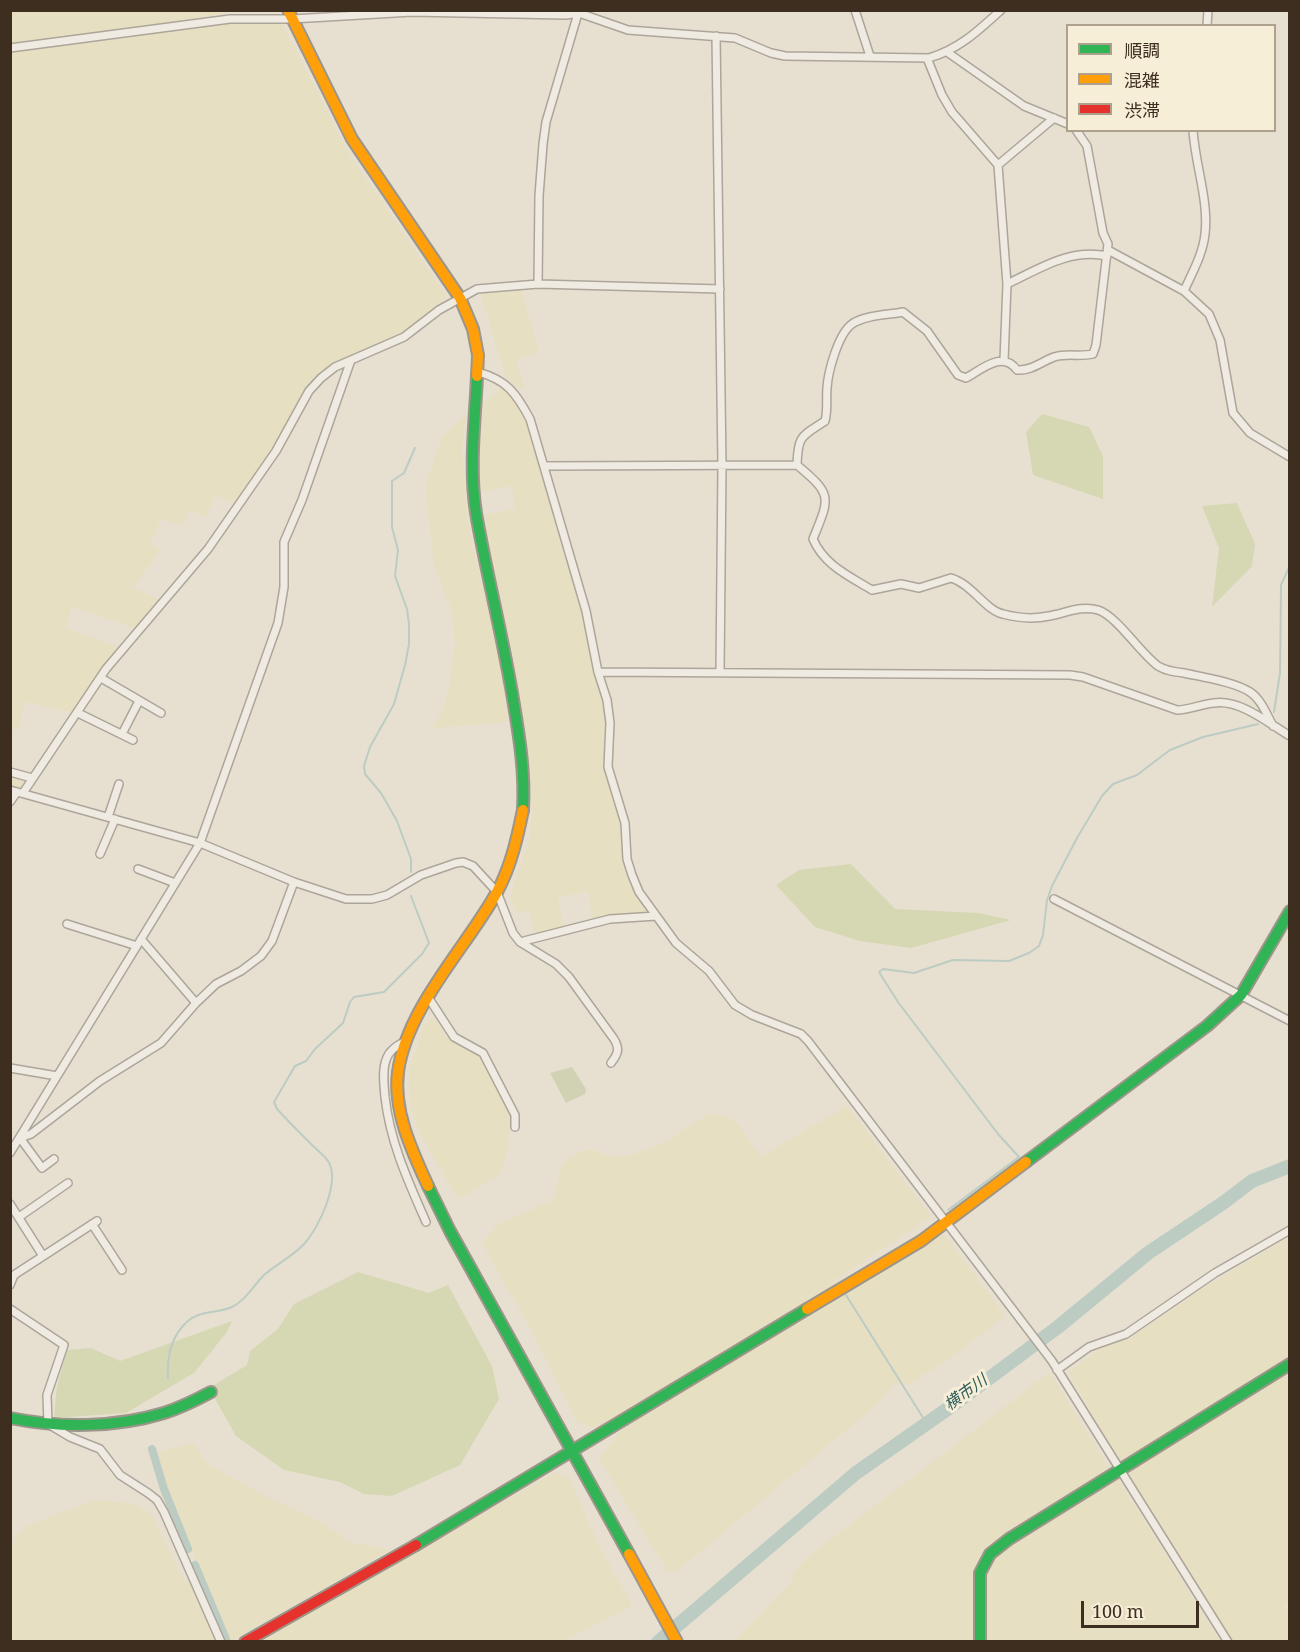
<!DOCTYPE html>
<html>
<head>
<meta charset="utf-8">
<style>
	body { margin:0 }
	#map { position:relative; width:1300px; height:1652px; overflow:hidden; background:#e7e0d1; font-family:"Noto Serif","Noto Sans JP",serif }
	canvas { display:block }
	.frame { position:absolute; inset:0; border:12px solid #3d2e20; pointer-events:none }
	.legend { position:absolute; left:1066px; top:24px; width:210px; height:108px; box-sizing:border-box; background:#f7eed8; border:2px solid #ada18e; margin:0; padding:8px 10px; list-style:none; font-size:18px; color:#3d2e20 }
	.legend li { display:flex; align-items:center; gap:12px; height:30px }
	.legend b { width:30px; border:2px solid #ada18e }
	.scale { position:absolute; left:1081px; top:1601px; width:118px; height:27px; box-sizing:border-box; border:3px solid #3d2e20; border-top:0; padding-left:8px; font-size:18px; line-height:21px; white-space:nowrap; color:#3d2e20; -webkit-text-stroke:4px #f7eed8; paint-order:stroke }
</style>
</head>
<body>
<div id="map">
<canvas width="1300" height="1652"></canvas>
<div class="frame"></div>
<ul class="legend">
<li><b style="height:8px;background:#30b455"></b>順調</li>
<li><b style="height:8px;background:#ff9f0a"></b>混雑</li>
<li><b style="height:8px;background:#e5322d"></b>渋滞</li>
</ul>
<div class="scale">100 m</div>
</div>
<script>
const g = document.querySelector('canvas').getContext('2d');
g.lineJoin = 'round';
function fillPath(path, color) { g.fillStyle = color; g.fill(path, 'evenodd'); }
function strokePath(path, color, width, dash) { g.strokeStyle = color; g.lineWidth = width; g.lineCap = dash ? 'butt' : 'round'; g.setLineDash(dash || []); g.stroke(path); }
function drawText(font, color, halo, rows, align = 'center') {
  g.font = font + ' "Noto Serif","Noto Sans JP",serif'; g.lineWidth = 6; g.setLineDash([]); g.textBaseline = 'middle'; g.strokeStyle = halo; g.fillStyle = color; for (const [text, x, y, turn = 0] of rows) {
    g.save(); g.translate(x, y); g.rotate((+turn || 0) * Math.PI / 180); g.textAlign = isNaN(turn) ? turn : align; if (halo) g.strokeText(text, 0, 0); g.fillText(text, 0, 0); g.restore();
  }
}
const farmland = new Path2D(`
	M10,11h225l-35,8 -189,26z
	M238,23l44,1 69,133 95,139 -4,7 -18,12 -16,16 -33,16 -40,15 -18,16 -17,21 -24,45 -41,60 -19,-8 -11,21 -15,-7 -8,15 -21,-6 -11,25 10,6 -27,38 29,12 -26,29 -64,-22 -6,21 55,20 -48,65 -48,-11 -7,28 -7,-2v-675l79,-14z
	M521,289l18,63 -23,8 9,28 -7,1 -12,-13 -26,-83z
	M503,387l7,6 14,23 38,133 17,51 14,64 12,45 1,21 -3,35 15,42 7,57 22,49 -55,6 -4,-27 -30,5 5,29 -28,7 -6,-24 -12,5 -6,-17v-5l18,-52 3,-25 -3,-46 -14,-95 -32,-159 32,-6 -3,-23 -31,6 -3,-34 4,-53z
	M466,414l-4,36 7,79 35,149 4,44 -76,6 12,-22 6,-24 5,-39 -4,-34 -17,-42 -8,-72 1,-16 15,-42z
	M10,775l17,5 -7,9 -9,-3z
	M434,1017l13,21 35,17 29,60 -5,42 -6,17 -42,25 -39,-67 -8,-22 -2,-23 1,-22 15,-41z
	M847,1106l84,111 -98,64 3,4 -239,144 -20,-7 -44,-89 -51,-89 16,-20 53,-23 4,-7 7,-29 5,-6 16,-9h11l15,6 23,-1 35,-14 40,-26 9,-1 12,4 11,7 21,32z
	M944,1234l61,82 -46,36 -51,33 -14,-2 -15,20 -202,168 -9,1 -69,-113 20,-27 63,-43 158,-94 69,-38z
	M1289,1237v119l-166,104h-4l-49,-84v-5l30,-22 28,-10 77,-52z
	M1289,1370l1,232 -6,4 5,8v27h-56l-106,-167 1,-4z
	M1050,1372l59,96 -115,75 -18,23 -1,75 -242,1 60,-62 -2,-6 18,-18z
	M193,1443l15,21 67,37 49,22 25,19 42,8 -160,91 -220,1v-96l8,-13 14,-10 63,-23 41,4 14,11 34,67 17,-8 -35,-82 -10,-40z
	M555,1472l14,7 33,72 30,55 -70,35h-305z
	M1117,1478l103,163 -234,1 -1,-58 3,-17 7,-11 12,-11z`);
const green = new Path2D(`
	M1042,414l47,13 14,29v43l-70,-24 -7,-43z
	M1237,503l18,41 -3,22 -40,41 7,-59 -17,-42z
	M851,864l44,45 84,4 32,7 -100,28 -51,-7 -45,-14 -39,-42 23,-15z
	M358,1272l71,21 19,-8 44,81 7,33 -39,66 -68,31 -28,-2 -24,-12 -56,-12 -48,-34 -27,-48 38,-23 3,-14 28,-22 16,-25z
	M232,1321l-5,11 -33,41 -68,40 -72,5 3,-32 10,-36 24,-2 29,13z`);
const cemetery = new Path2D(`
	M572,1067l14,22 -1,5 -19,9 -16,-30z`);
const stream = new Path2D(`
	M1274,712l6,-39 1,-88 9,-20
	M411,872v-13l-14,-38 -16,-28 -16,-19 -1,-8 6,-19 24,-43 11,-39 4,-21v-20l-2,-15 -12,-33 3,-26 -6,-23v-46l12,-8 11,-25
	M948,1210l71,-53 -21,-23 -100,-132 -19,-30 4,-3 31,4 39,-13 56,1 20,-8 10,-7 4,-11 4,-35 5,-14 25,-48 25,-42 11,-12 24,-9 33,-25 33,-13 55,-13
	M846,1295l81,129
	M168,1378c-1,-18 2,-37 14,-51 16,-19 32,-12 50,-20 13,-6 22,-22 32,-32 13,-11 29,-19 40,-31 15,-16 37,-63 24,-83 -4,-6 -11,-11 -16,-16 -12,-12 -24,-24 -35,-36l-3,-7 21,-36 11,-5 9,-12 28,-26 7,-21 4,-5 30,-5 38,-38 7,-11 -18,-47`);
const canal = new Path2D(`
	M152,1449l12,40 24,60
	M195,1565l31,74`);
const river = new Path2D(`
	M658,1642l198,-169 100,-70 102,-76 90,-74 75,-50 29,-22 38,-15`);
const street = new Path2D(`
	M855,10l15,46
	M1207,26l1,-16
	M716,36l6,430 -2,206
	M10,48l220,-29h62l120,-7 154,3 13,-2 49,17 107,8 36,15 14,3 144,2c30,-9 49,-27 72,-48
	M947,52l77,54 44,18
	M927,58l15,37 10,17 46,53 9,119 -3,76
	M998,165l56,-47
	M1108,250l76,41 25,23 11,26 13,73 17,20 40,24
	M538,284l1,-88 4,-52 3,-22 33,-112
	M1007,284c32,-15 63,-36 100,-28
	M1184,291c8,-18 19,-37 21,-57 4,-33 -10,-70 -12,-104
	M478,372c29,8 38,21 52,47l56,192 12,61 9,28 3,23 -2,44 17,56 2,36 5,16 7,17 37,51 33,28 26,34 17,10 49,19 7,7 244,320 176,281
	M797,465c1,-30 4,-28 28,-44 3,-11 1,-21 2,-33 1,-16 11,-54 25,-64 13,-9 36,-9 51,-12l24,19 31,44 8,3c16,-9 37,-28 51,-8 14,1 24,-8 37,-13 13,-4 26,0 39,-3l3,-9 12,-101 -5,-11 -16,-87 -11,-16
	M544,466l253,-1c36,30 33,32 16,74 11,26 36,37 59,51l29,-6 18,4 32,-10c21,6 34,32 52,36 15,4 32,5 46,2 17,-3 32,-11 49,-6 19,6 42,43 60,56 8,5 17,6 26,7 18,4 51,9 66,19 11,7 17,23 23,34
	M598,672l472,3 13,2 94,33c13,0 24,-6 37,-7 26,-4 54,20 76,33
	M101,678l60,35
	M78,713l55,27
	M122,734l17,-33
	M10,772l22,6
	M10,790l190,53 94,39 52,17h26l15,-4 34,-20 35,-12 7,-1 10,4 24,26 16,41 7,9 36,22 13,13 45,62c6,10 4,15 -3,24
	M23,793l83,-124 102,-120 68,-98 33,-60 12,-13 14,-11 69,-30 35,-27 38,-21 61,-5 182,5
	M10,802l7,-10
	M108,817l11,-33
	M100,854l15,-35
	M138,869l37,14
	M1054,899l236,122
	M67,924l70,22
	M141,939l55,64 20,-19 25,-13 20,-15 11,-15 22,-59
	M520,942l90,-23 46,-3
	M428,997l26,40 29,16 32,62v12
	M406,1041c-8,4 -17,9 -20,19 -4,11 -2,25 -1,37 5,45 23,84 41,125
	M10,1068l47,8
	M10,1153l190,-310 78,-220 6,-36v-45l18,-42 49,-140
	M54,1159l-12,9 -22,-30 11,-4 69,-53 61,-38 35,-40
	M10,1204l33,52
	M19,1217l49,-34
	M92,1224l30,46
	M10,1285l4,-10 83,-54
	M10,1309l54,36 -17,50 1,29 22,13 30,12 20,26 28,18 9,7 7,12 57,130
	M1057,1370l32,-23 37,-13 89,-61 75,-43`);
const fast = new Path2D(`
	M477,376c-2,45 -8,92 -1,137 11,64 28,128 38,192 6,36 11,69 9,105
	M1026,1162l181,-136 34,-31 49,-84
	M428,1186l22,45 179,323
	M10,1418c49,10 105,10 154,-5 16,-5 32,-13 47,-21
	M416,1545l391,-236
	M980,1642v-69l10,-19 19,-15 281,-175`);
const slow = new Path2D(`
	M288,10l64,129 108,159 13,31 5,26 -1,21
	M428,1186c-16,-35 -35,-75 -30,-114 9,-65 68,-124 99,-180 14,-26 20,-53 26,-82
	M807,1309l114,-68 105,-79
	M629,1554l48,88`);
const jam = new Path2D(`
	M245,1642l171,-97`);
const waterNames = [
	["横市川",966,1393,-36]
];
fillPath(farmland, '#e6dfc2');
fillPath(green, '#d6d7b3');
fillPath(cemetery, '#d1d1b3');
strokePath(stream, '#bcccc2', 2);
strokePath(canal, '#bcccc2', 8);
strokePath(river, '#bcccc2', 14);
strokePath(street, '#ada599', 10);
strokePath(fast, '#9c958a', 14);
strokePath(slow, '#9c958a', 14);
strokePath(jam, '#9c958a', 14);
strokePath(street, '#efebe3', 7);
strokePath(fast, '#30b455', 10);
strokePath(slow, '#ff9f0a', 10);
strokePath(jam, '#e5322d', 10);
drawText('italic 16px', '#2f5d5a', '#f7eed8', waterNames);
</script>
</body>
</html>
